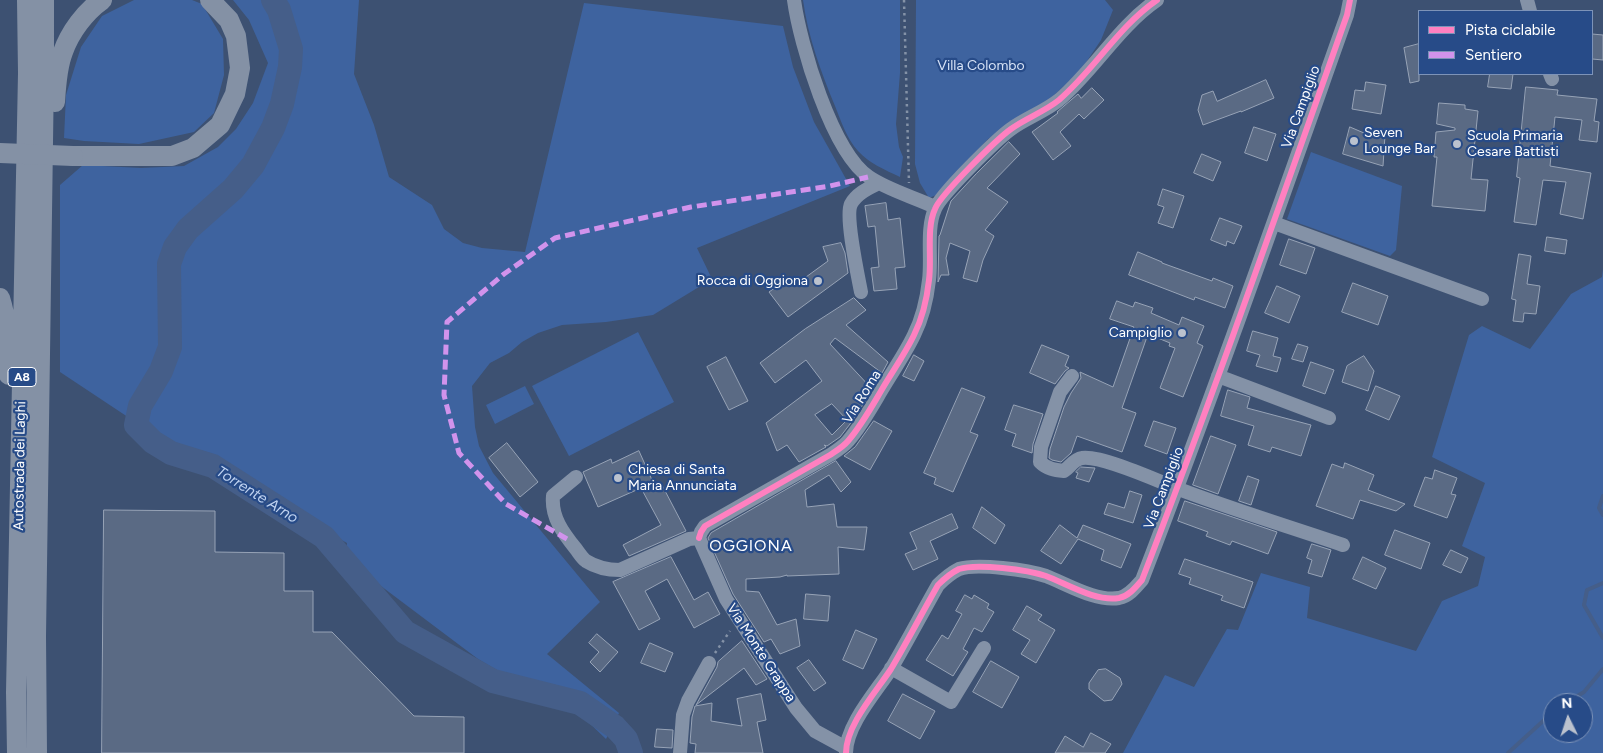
<!DOCTYPE html>
<html>
<head>
<meta charset="utf-8">
<style>
	body { margin:0 }
	#map { position:relative; width:1603px; height:753px; overflow:hidden; background:#3d5172; font-family:Figtree,sans-serif }
	canvas { display:block }
	.legend { position:absolute; left:1418px; top:10px; width:175px; height:65px; box-sizing:border-box; background:#274b88; border:1px solid #7d93b8; margin:0; padding:6px 9px; list-style:none; font-size:15px; color:#fff }
	.legend li { display:flex; align-items:center; gap:10px; height:25px }
	.legend b { width:25px; border:1px solid #7d93b8 }
	.north { position:absolute; left:1543px; top:693px; width:50px; height:50px; box-sizing:border-box; background:#274b88; border:1px solid #7d93b8; border-radius:50%; rotate:356deg; font-size:14px; font-weight:700; line-height:20px; text-align:center; color:#fff }
	.north::after { content:''; display:block; margin:auto; width:18px; height:22px; background:#bbc2ce; clip-path:polygon(50% 0,100% 100%,50% 72%,0 100%) }
</style>
</head>
<body>
<div id="map">
<canvas width="1603" height="753"></canvas>
<ul class="legend">
<li><b style="height:6px;background:#ff80c0"></b>Pista ciclabile</li>
<li><b style="height:6px;background:#d193ec"></b>Sentiero</li>
</ul>
<div class="north">N</div>
</div>
<script>
const g = document.querySelector('canvas').getContext('2d');
g.lineJoin = 'round';
function fillPath(path, color) { g.fillStyle = color; g.fill(path, 'evenodd'); }
function strokePath(path, color, width, dash) { g.strokeStyle = color; g.lineWidth = width; g.lineCap = dash ? 'butt' : 'round'; g.setLineDash(dash || []); g.stroke(path); }
function drawText(font, color, halo, rows, align = 'center') {
  g.font = font + ' Figtree,sans-serif'; g.lineWidth = 4.5; g.setLineDash([]); g.textBaseline = 'middle'; g.strokeStyle = halo; g.fillStyle = color; for (const [text, x, y, turn = 0] of rows) {
    g.save(); g.translate(x, y); g.rotate((+turn || 0) * Math.PI / 180); g.textAlign = isNaN(turn) ? turn : align; if (halo) g.strokeText(text, 0, 0); g.fillText(text, 0, 0); g.restore();
  }
}
const green = new Path2D(`
	M134,0h58l10,4 21,35 1,36 -10,38 -20,19 -55,12 -55,-3 -20,-3 2,-43 15,-48 21,-31z
	M233,0h126l-5,74 20,51 15,52 43,28 12,24 19,14 19,5 43,4 59,-249 199,23 10,41 21,55 36,64 -153,62 15,31 -59,36 -47,7 -44,3 -24,8 -16,9 -13,11 -19,10 -18,23 3,41 4,19 14,27 107,129 -53,52 72,59 -13,26 -22,-21 -35,-17 -71,-42 -133,-100 2,-16 -66,-36 -86,-52 -34,-16 -101,-67v-187l23,-20 58,3 43,-2 34,-19 18,-18 17,-26 15,-40 -19,-43z
	M803,0h97v73l-4,51 3,23 4,10 -3,20c-15,-7 -31,-14 -42,-26 -11,-12 -17,-30 -23,-45 -14,-34 -27,-69 -32,-106z
	M916,0h189l8,10 -12,30 -20,30 -33,31 -28,16 -32,22 -49,55 -10,4 -9,-15 -5,-19z
	M1311,152l91,34 -6,64 -6,6 -103,-37z
	M1603,269v484h-480l42,-78 29,12 33,-58 11,1 23,-57 49,14 -3,31 109,33 26,-50 36,-15 7,-29 -23,-11 23,-63 -53,-26 37,-122 13,-9 48,23 41,-55 31,-17zM1553,703h30v30h-30z
	M638,332l36,70 -105,54 -37,-70z
	M525,386l9,18 -39,20 -9,-19z`);
const stream = new Path2D(`
	M1603,496l-4,12 4,7
	M1603,583l-16,7 -3,15 19,33
	M1566,703l18,-11 19,-23
	M1508,753l45,-41`);
const river = new Path2D(`
	M273,0l6,10 12,39 -1,18 -8,37 -9,24 -20,37 -20,24 -45,40 -13,18 -6,17 1,83 -9,24 -21,35 -4,19 17,17 18,11 42,13 111,71 81,95 88,49 87,22 35,24 11,12 5,14`);
const building = new Path2D(`
	M1592,34l11,1v25l-11,-1z
	M1419,44v37l-9,2 -6,-35z
	M1490,74h23l-2,15 -23,-2z
	M1266,80l8,18 -33,14v-1l-38,14 -5,-15 4,-15 11,-4 4,10z
	M1366,82l20,3 -5,29 -29,-5 3,-19 9,1z
	M1526,87l32,3 -1,5 40,4 -3,22 5,1 -2,20 -18,-2 3,-20 -27,-3 -5,49 41,7 -8,46 -23,-5 6,-32 -23,-2 -7,45 -22,-3 6,-44 -3,-1z
	M1092,88l12,12 -20,19 -5,-5 -19,18 11,14 -18,14 -21,-28 26,-19 -1,-1 21,-18 3,4z
	M1439,103l26,2v4l13,2 -7,68 17,1 -3,31 -53,-5 5,-49h-3l2,-25 19,-2v-2l-18,-4z
	M1254,127l22,7 -9,27 -22,-8z
	M1350,127l21,9 14,-1 -2,31 -40,-12z
	M1009,142l11,12 -33,34 21,14 -23,28 9,6 -11,24 -6,22 -14,-4 7,-27 -20,-8 -4,15 3,17h-8l-3,7 1,-46 1,-1 11,-34 25,-27z
	M1202,154l19,8 -8,19 -19,-8z
	M1163,189l21,7 -11,32 -15,-5 6,-16 -6,-2z
	M886,203l2,17 12,-2 5,49 -10,1 2,21 -23,2 -3,-23 8,-1 -4,-41 -7,1 -3,-21z
	M1220,218l22,8 -8,18 -7,-3 -1,5 -15,-6z
	M1547,237l20,3 -2,14 -20,-3z
	M1289,239l26,9 -9,26 -26,-9z
	M841,243l4,10 3,20 -60,44 -19,-25 20,-14 6,7 33,-24 -5,-14z
	M1138,252l24,10v1l50,18 1,-3 20,8 -8,22 -30,-11 -1,3 -65,-25z
	M1519,254l12,2 -4,28 13,2 -4,28 -12,-1 -1,9 -10,-1 3,-21 -4,-1z
	M1353,283l35,13 -10,29 -36,-13z
	M1277,286l23,10 -11,27 -24,-10z
	M854,298l12,12 -20,15 42,37 -6,11 -47,-35 -5,6 42,45 -9,7 3,4 -16,24 -10,13 -13,9 -3,-1 2,2 -27,15 -12,-17 -10,6 -11,-28 56,-42 -16,-21 -31,23 -15,-20 45,-34zM832,404l15,16 -15,15 -17,-20z
	M1117,301l16,6 2,-5 18,6 -2,5 28,12 3,-8 22,9 -7,17 6,3 -20,51 -23,-9 15,-40 -6,-2 1,-3 -22,-9 -26,74 14,5 -14,39 -45,-16 -6,17 -10,9 -9,-2 -3,-2 1,-9 14,-42 7,-14 10,-15 -1,-6 33,15 21,-60 -24,-8z
	M1253,331l25,7 -5,18 8,2 -4,14 -21,-6 4,-11 -13,-4z
	M1298,344l10,3 -5,15 -11,-3z
	M1042,345l27,11 -4,10 4,2 -4,3 -10,13 -25,-11z
	M914,355l10,6 -10,20 -11,-5z
	M1364,356l10,15 -6,20 -26,-9 5,-16z
	M726,357l22,44 -19,9 -22,-43z
	M1311,362l23,8 -9,24 -22,-8z
	M1376,386l24,10 -11,24 -23,-10z
	M962,388l23,9 -15,35 8,3 -25,57 -19,-8 2,-6 -12,-5z
	M1228,390l22,7 -3,11 64,17 -10,31 -29,-9 -2,5 -22,-7 6,-19 -33,-10z
	M1014,405l29,9 -10,30 -1,9 -20,-7 4,-12 -11,-4z
	M874,421l18,10 -22,39 -26,-14 11,-9z
	M1154,421l22,7 -9,26 -22,-8z
	M1211,436l25,9 -18,49 -25,-9z
	M507,443l31,39 -18,15 -31,-39z
	M639,451l17,38 6,-4 24,46 -57,25 -6,-11 38,-20 -20,-37 -43,19 -15,-35 28,-13 1,4z
	M836,461l15,21 -10,10 -12,-17 -24,15 2,17 27,-3 3,23h30l-3,23 -26,-3 1,27 -52,2v-1l-7,2 -34,2v12l13,1 18,33 19,-6 4,27 -20,8 -9,-15 -7,3 -31,-48 -25,-56 3,-5z
	M1345,463l29,12 -6,15 37,14 -9,7 -36,-11 -7,19 -37,-13 16,-42 11,4z
	M1081,467l14,1 -6,14 -13,-4 2,-5 -2,-1z
	M1435,470l22,8 -6,16 5,1 -9,23 -33,-12 11,-29 7,2z
	M1248,476l11,4 -8,25 -12,-4z
	M1130,491l12,4 -9,28 -29,-9 4,-11 16,5z
	M1185,501l92,31 -9,22 -36,-13 -2,4 -24,-9 2,-4 -30,-11z
	M982,507l23,18 -10,19 -22,-16z
	M104,510l111,1v41l69,1v38h29v41h19l82,84 50,1v36h-362z
	M952,514l6,14 -28,13 8,18 -25,11 -8,-16 12,-5 -7,-16z
	M1060,525l17,13 6,-13 48,19 -10,24 -20,-8 3,-10 -26,-11 -17,25 -20,-13z
	M1395,530l35,13 -9,26 -36,-14z
	M1312,544l19,6 -9,27 -14,-4 4,-13 -5,-2z
	M1451,550l17,8 -7,15 -18,-8z
	M671,557l23,43 14,-8 12,22 -26,14 -27,-49 -22,12 15,28 -21,11 -26,-48z
	M1363,557l23,11 -10,21 -23,-10z
	M1185,559l68,23 -9,26 -23,-8 2,-4 -34,-12 2,-6 -12,-4z
	M806,594l24,2 -2,25 -24,-2z
	M965,595l7,4 2,-4 15,9 -2,4 7,4 -12,20 -8,-4 -11,21 5,3 -15,24 -27,-16 16,-25 6,4 14,-25 -6,-3z
	M1027,606l15,9 -4,5 17,10 -19,33 -15,-9 9,-14 -17,-10z
	M856,630l21,9 -14,30 -20,-9z
	M597,634l21,18 -18,20 -10,-10 9,-10 -10,-9z
	M742,641l25,38 -11,6 -12,-17 -48,37 21,-38 1,-5z
	M650,643l23,10 -8,19 -24,-9z
	M809,660l17,23 -12,8 -17,-23z
	M991,661l28,16 -17,31 -29,-16z
	M1106,669l14,9 2,6 -10,16 -8,1 -15,-12v-6l9,-13z
	M761,694l5,26 -9,2 6,31h-68l1,-9 -6,-1 2,-26 3,-11 17,-3 -1,18 31,5 -5,-27z
	M903,694l32,17 -15,28 -32,-18z
	M657,729l16,1 -1,18 -17,-1z
	M1091,733l20,11 -6,9h-50l10,-17 18,11z`);
const path = new Path2D(`
	M904,0l5,183
	M715,653l15,-22`);
const minor = new Path2D(`
	M794,0c6,44 38,152 75,177 19,13 45,20 66,30
	M1527,0l3,11
	M1550,74l2,5
	M1274,223l208,76
	M861,292c-3,-16 -16,-76 -10,-88 6,-11 18,-16 28,-21
	M1072,376l-12,16 -19,55 -1,15c7,7 15,8 24,9 6,-4 10,-12 18,-13 19,-3 74,22 94,30 55,21 111,38 167,57
	M1218,376l111,42
	M576,477l-23,19c-2,21 10,37 23,53 3,4 6,9 10,12 11,7 22,9 34,9l69,-31 10,-1
	M699,538l2,-6 4,-6 125,-71c6,-4 13,-8 18,-14 13,-15 23,-33 33,-50 11,-19 24,-37 33,-56 8,-16 13,-37 15,-55 3,-21 -3,-52 6,-71 5,-14 62,-70 76,-80 15,-11 33,-17 48,-29 36,-31 59,-73 98,-100
	M699,538l27,61 70,109 19,23 31,17
	M891,668l60,34 33,-54
	M680,753l3,-38 5,-14 21,-38
	M846,753c0,-28 30,-61 45,-84 16,-27 31,-56 47,-84 7,-7 13,-12 21,-16 18,-6 69,1 87,7 21,8 50,26 73,22 10,-2 17,-11 23,-18 72,-187 138,-376 205,-565l3,-15`);
const highway = new Path2D(`
	M55,102c1,-16 2,-35 8,-50 7,-20 22,-40 39,-52
	M73,156h99l21,-8 27,-23 15,-31 5,-26 -4,-32 -7,-16 -19,-20
	M0,298c8,25 8,51 9,77
	M17,753l-1,-61 12,-619 -1,-73
	M37,753l-1,-117 8,-564v-72`);
const highwayBridge = new Path2D(`
	M0,153l73,3`);
const quiet = new Path2D(`
	M567,539l-61,-35 -47,-51 -15,-58 3,-73 57,-48 51,-36 136,-31 139,-21 38,-9`);
const cycleway = new Path2D(`
	M699,538l2,-6 4,-6 125,-71c6,-4 13,-8 18,-14 13,-15 23,-33 33,-50 11,-19 24,-37 33,-56 8,-16 13,-37 15,-55 3,-21 -3,-52 6,-71 5,-14 62,-70 76,-80 15,-11 33,-17 48,-29 36,-31 59,-73 98,-100
	M846,753c0,-28 30,-61 45,-84 16,-27 31,-56 47,-84 7,-7 13,-12 21,-16 18,-6 69,1 87,7 21,8 50,26 73,22 10,-2 17,-11 23,-18 72,-187 138,-376 205,-565l3,-15`);
const markers = [
	[1354,141,5,"#bbc2ce"],
	[1457,144,5,"#bbc2ce"],
	[818,281,5,"#bbc2ce"],
	[1182,333,5,"#bbc2ce"],
	[618,478,5,"#bbc2ce"]
];
const shields = [
	[22,377,28]
];
const shieldNames = [
	["A8",22,377]
];
const parkNames = [
	["Villa Colombo",981,66]
];
const streetNames = [
	["Via Campiglio",1301,107,-70],
	["Via Roma",862,397,-58],
	["Autostrada dei Laghi",20,466,-89],
	["Via Campiglio",1164,488,-69],
	["Via Monte Grappa",761,653,57]
];
const poiNames = [
	["Seven",1364,133],
	["Lounge Bar",1364,149],
	["Scuola Primaria",1467,136],
	["Cesare Battisti",1467,152],
	["Rocca di Oggiona",808,281,"right"],
	["Campiglio",1172,333,"right"],
	["Chiesa di Santa",628,470],
	["Maria Annunciata",628,486]
];
const waterNames = [
	["Torrente Arno",257,495,32]
];
const quarterNames = [
	["OGGIONA",751,546]
];
fillPath(green, '#3e639f');
strokePath(stream, '#455e89', 4);
strokePath(river, '#455e89', 24);
fillPath(building, '#5a6a84');
strokePath(building, '#97a3b6', 1);
strokePath(path, '#8492a7', 2.5, [2.5, 4]);
strokePath(minor, '#8492a7', 14);
strokePath(highway, '#8491a5', 20);
strokePath(highwayBridge, '#8491a5', 20);
strokePath(quiet, '#d193ec', 5, [10, 5]);
strokePath(cycleway, '#ff80c0', 6);
for (const [x, y, r, color] of markers) { const dot = new Path2D(); dot.arc(x, y, r, 0, 2 * Math.PI); g.fillStyle = color; g.fill(dot); strokePath(dot, '#274b88', 2); }
for (const [x, y, w] of shields) { const box = new Path2D(); box.roundRect(x - w / 2, y - 9.5, w, 19, 4); g.fillStyle = '#274b88'; g.fill(box); strokePath(box, '#fff', 1); }
drawText('bold 12px', '#fff', null, shieldNames);
drawText('14px', '#d7e3f7', '#274b88', parkNames);
drawText('14px', '#fff', '#274b88', streetNames);
drawText('14px', '#fff', '#274b88', poiNames, 'left');
drawText('italic 15px', '#bfd2f0', '#274b88', waterNames);
g.letterSpacing = '1px';
drawText('16px', '#fff', '#274b88', quarterNames);
g.letterSpacing = '0px';
</script>
</body>
</html>
